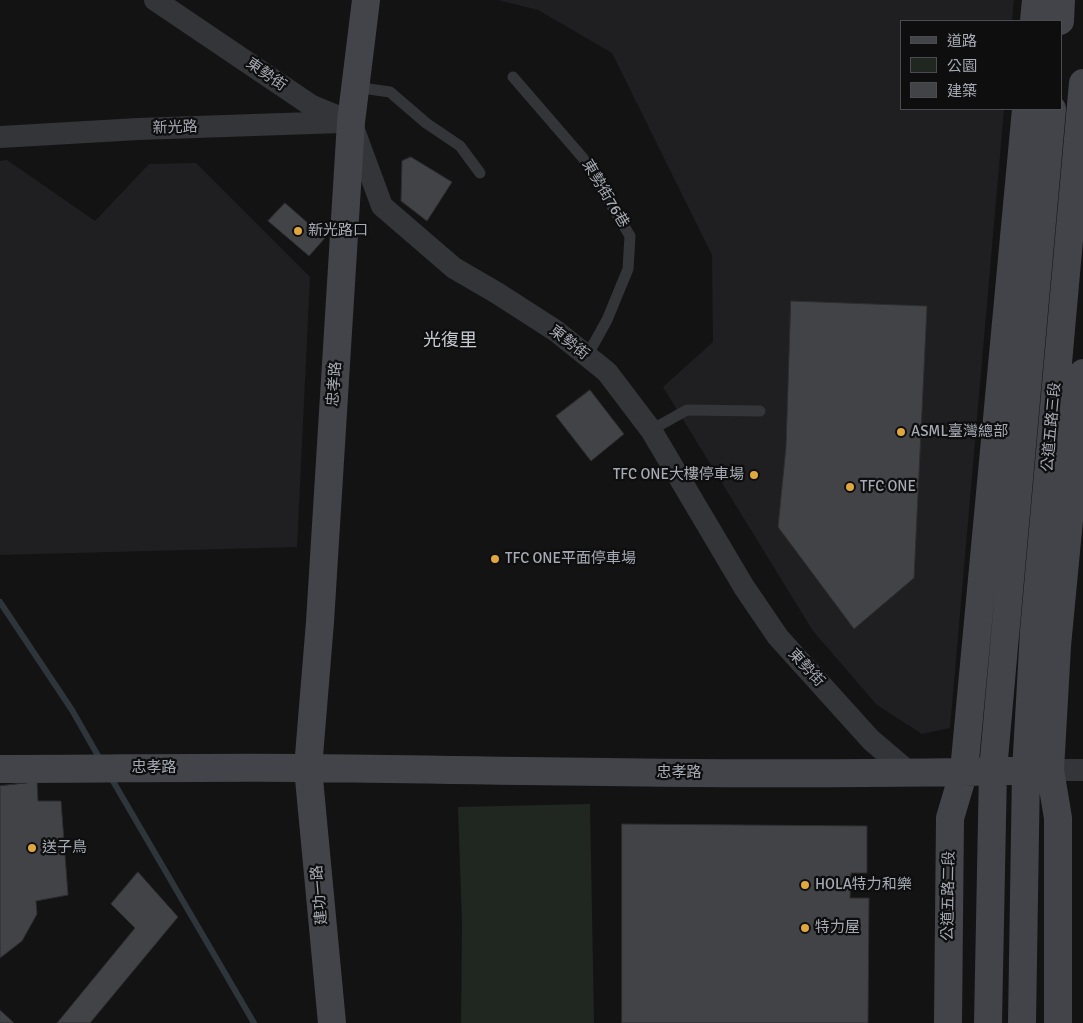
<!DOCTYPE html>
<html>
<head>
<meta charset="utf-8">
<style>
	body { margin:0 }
	#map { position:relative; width:1083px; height:1023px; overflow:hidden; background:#131314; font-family:Signika,"Noto Sans TC",sans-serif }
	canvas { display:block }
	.legend { position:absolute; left:900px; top:20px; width:162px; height:90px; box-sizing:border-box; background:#0e0e0f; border:1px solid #4b4c51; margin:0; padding:6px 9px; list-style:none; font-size:15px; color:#a6aab4 }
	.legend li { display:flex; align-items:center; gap:10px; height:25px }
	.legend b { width:25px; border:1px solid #4b4c51 }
</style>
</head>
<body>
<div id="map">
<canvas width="1083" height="1023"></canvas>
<ul class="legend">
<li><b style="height:6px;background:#434449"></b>道路</li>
<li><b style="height:14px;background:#202720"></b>公園</li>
<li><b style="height:14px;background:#424347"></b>建築</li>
</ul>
</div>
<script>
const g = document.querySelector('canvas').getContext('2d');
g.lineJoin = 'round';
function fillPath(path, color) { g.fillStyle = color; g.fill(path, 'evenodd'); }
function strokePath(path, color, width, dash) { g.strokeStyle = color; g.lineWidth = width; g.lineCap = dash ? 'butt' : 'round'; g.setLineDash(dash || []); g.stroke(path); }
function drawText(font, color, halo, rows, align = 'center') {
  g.font = font + ' Signika,"Noto Sans TC",sans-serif'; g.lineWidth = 4.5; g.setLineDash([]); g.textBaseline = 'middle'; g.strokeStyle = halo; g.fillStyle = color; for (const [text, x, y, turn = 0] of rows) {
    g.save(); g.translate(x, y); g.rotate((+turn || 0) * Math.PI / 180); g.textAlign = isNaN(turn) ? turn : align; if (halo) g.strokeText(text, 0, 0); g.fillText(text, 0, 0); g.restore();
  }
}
const built = new Path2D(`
	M498,0h516l-2,21h-110v88h102l-54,619 -28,6 -45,-29 -64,-74 -150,-244 50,-45 -1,-87 -100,-202 -74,-43z
	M7,160l88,61 54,-57 47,-1 114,114 -13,270 -297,8v-394z`);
const green = new Path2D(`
	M590,804l4,219h-133l1,-99 -4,-117z`);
const stream = new Path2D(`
	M0,602l72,108 29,51
	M110,776l144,247`);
const building = new Path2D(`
	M411,157l41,25 -25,39 -26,-20 1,-40z
	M285,203l40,35 -16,18 -41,-35z
	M791,301l136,5 -13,272 -60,51 -76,-102 8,-80z
	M590,390l34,44 -33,27 -35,-45z
	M37,782l1,19h23l7,94 -32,6 1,13 -15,27 -22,17v-172z
	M622,824l245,2v47h-16l-1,25h19l-1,125h-246z
	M138,872l40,45 -88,106h-33l78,-95 -24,-24z
	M0,1010l14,13h-14z`);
const lane = new Path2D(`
	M513,77l70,81 47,78 -2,33 -21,51 -20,36
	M355,87l35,5 36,31 34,23 20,27
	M651,430l36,-20 73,1`);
const street = new Path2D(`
	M155,0l157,106 39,16 31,84 72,62 43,25 59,38 51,41 44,58 93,157 34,50 93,103 40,34
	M0,137l138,-8 203,-7
	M1050,770h33`);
const secondary = new Path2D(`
	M1034,21l2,-21
	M1060,21l1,-21
	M0,769c104,0 208,-2 311,-1 247,3 493,9 739,2
	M332,1023l-24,-255 12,-146 31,-500 15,-122
	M948,1023l2,-205 14,-47 62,-662
	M988,1023l5,-253 59,-661
	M1022,1023l4,-252 8,-140 49,-548
	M1058,1023v-205l-8,-48 7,-124 26,-273`);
const markers = [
	[298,231,5,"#e0a73f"],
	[901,432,5,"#e0a73f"],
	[754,475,5,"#e0a73f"],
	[850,487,5,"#e0a73f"],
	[495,559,5,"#e0a73f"],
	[32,848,5,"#e0a73f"],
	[805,885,5,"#e0a73f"],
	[805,928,5,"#e0a73f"]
];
const streetNames = [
	["東勢街",266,75,35],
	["新光路",175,128,-2],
	["東勢街76巷",605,194,59],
	["東勢街",569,343,38],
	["忠孝路",335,384,-86],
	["公道五路三段",1052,427,-85],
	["東勢街",806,668,47],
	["忠孝路",154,768],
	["忠孝路",679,773],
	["建功一路",320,895,-95],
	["公道五路二段",949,896,-89]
];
const poiNames = [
	["新光路口",308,231],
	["ASML臺灣總部",911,432],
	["TFC ONE大樓停車場",744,475,"right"],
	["TFC ONE",860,487],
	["TFC ONE平面停車場",505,559],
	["送子鳥",42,848],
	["HOLA特力和樂",815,885],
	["特力屋",815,928]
];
const quarterNames = [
	["光復里",450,341]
];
fillPath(built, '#1f1f21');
fillPath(green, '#202720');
strokePath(stream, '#2e363c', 6);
fillPath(building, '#424347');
strokePath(building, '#2d2d30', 1);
strokePath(lane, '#343539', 11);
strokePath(street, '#343539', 22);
strokePath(secondary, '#434449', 28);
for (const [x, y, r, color] of markers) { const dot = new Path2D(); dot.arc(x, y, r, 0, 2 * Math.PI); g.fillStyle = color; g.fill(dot); strokePath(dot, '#0e0e0f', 2); }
drawText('15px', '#a6aab4', '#0e0e0f', streetNames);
drawText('15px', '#a6aab4', '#0e0e0f', poiNames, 'left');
drawText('18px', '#c6c9d0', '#0e0e0f', quarterNames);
</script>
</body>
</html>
